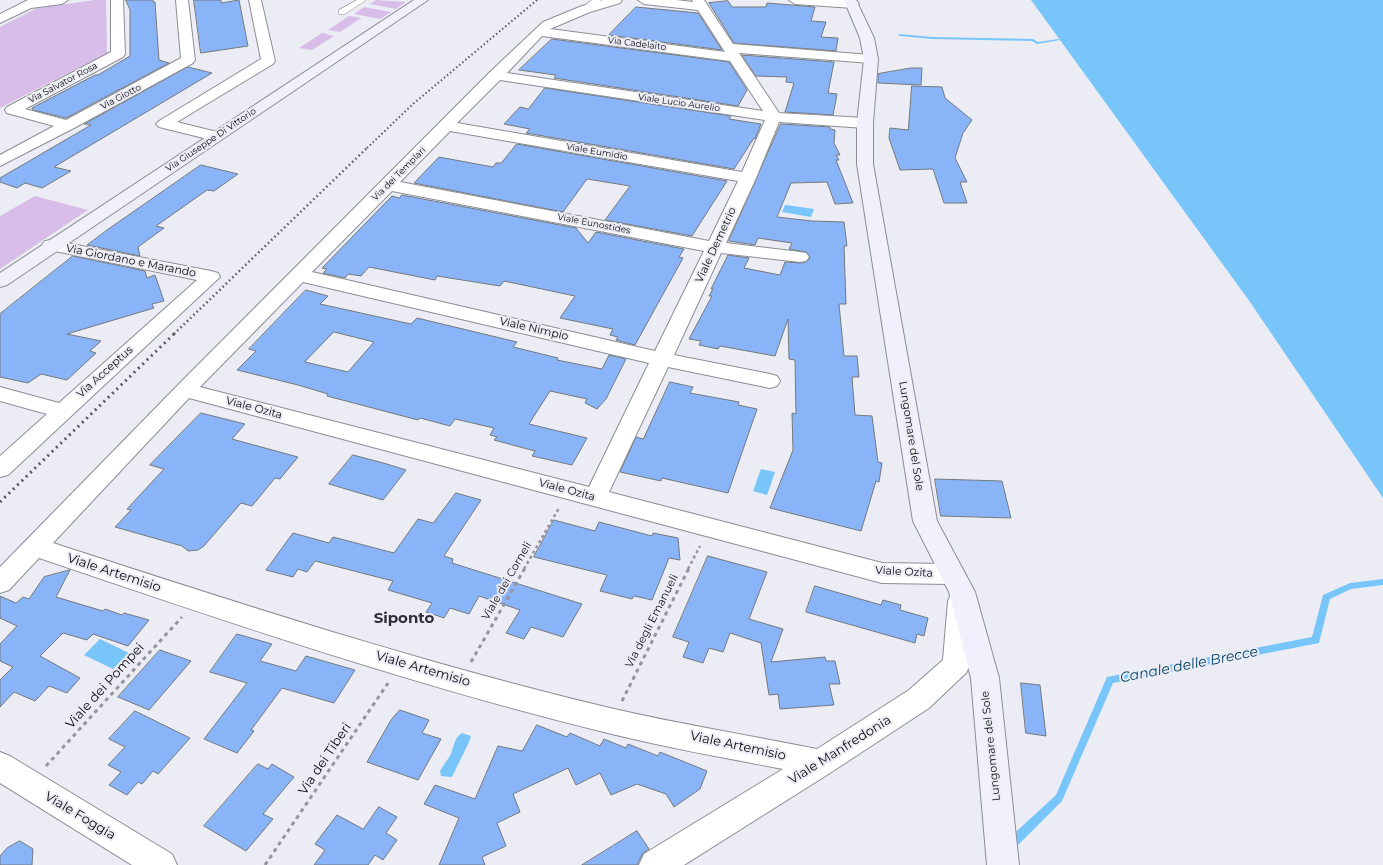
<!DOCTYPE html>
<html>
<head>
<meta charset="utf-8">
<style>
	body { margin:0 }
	canvas { display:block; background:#ebecf4 }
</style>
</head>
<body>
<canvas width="1383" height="865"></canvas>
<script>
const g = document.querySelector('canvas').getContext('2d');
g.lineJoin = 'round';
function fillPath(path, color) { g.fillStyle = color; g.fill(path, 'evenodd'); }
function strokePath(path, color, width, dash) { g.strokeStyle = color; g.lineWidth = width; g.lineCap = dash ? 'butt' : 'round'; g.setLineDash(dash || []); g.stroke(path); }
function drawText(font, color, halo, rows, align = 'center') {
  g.font = font + ' Montserrat,sans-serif'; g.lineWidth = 4; g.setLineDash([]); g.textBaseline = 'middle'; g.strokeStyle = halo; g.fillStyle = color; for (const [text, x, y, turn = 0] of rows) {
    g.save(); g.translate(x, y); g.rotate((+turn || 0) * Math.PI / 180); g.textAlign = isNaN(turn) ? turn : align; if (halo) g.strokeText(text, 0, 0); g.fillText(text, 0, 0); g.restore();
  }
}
const green = new Path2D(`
	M95,0h11l1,53 -107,55v-81l37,-19z
	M376,0l30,2 -10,7 -26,-5z
	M364,7l27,5 -11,7 -26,-5z
	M349,16l12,2 -21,14 -12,-2z
	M322,33l12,3 -22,14 -13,-2z
	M35,196l53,14 -88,59v-53z`);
const water = new Path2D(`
	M1031,0h352v498l-133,-196z
	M785,205h1l28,4 -3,8 -29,-5z
	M761,469l14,3 -8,23 -14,-4z
	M100,639l29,14 -16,16 -29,-14z
	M462,733l9,3 -2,6 -17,35 -11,-1 -1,-5c3,-6 8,-11 11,-17 3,-8 3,-16 11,-21z`);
const stream = new Path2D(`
	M899,34l33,3 101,2 5,3 20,-3 2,1 -23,4 -5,-3 -100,-2 -32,-3 -2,-1z
	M1383,579v6l-32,4 -21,10 -11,44 -206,40 -51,118 -48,48 -4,1 -4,-1 -1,-4 1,-4 50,-46 51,-118 205,-40 11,-42 27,-12z`);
const building = new Path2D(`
	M126,0h27v2h2l4,58 10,3 -103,55 -33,-8 -1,-2 63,-33h3l32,-19v-46z
	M194,0h27v3l18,-3 9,46 -47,7z
	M728,1l4,6h34l1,-4 48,4 -4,14 15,1 -5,15 17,1 -2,13 -102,-8 -25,-40z
	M636,7l62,6 24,37 -113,-15z
	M552,39l177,23 18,28 -9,16 -184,-28 2,-3 -37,-5z
	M742,55l92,7 -6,31 9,1 -4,21 -48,-3 9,-29 -8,-1 1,-5 -31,-1z
	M188,67l24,6 -158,94 17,4 -29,17 -17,-5 -8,5 -17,-6v-4l91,-53 -6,-1z
	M911,68h11l-1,17 -43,-2v-9z
	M912,86l30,1 3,11 27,22 -9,13 -8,25 12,24h-7l7,21h-23l-11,-34 -33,1 -11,-32 1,-10 18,2z
	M545,88l186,28 -2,3 32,5 -6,15 -1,-1 -20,31 -208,-36 4,-4 -26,-5 16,-17 8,2z
	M781,124l49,3v2l5,1 -1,13 6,12h-4l3,5h-3l17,43 -18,1 -8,-22 -36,1 -14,34 35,4 32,1 3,24h-3l2,58h-7l5,52h13l2,21h-7l3,38 17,1 6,46 4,1 -3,19 -3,-1 -15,50 -91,-23 23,-58 -1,-37 4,1 -1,-54 -6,-1 -1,-40 -13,37 -55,-10 -2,3 -19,-4 2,-4 -12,-2 23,-43h-3l4,-7h-2l17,-34 21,3 -5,10 36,7 5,-13 15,1 6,-1 4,-4 -4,-6 -17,-3 3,-6 -34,-5 -3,7 -26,-4z
	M517,144l210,37 -35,55 -87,-16 25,-34 -43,-7 -24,33 -149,-29 25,-26 54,10 3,-4h5z
	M201,165l37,9 -24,17 -7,-1 -51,36 8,2 -26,19 2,9 -53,-11 20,-15z
	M402,195l174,33 12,15 8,-11 88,17 -5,8 4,1 -48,87 -19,-5 2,-3 -8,-2 3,-6 -53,-11 15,-22 -71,-15 -4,5 -63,-10 -2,4 -66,-13 -8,9 -13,-2 -3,4 -22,-5 4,-4 -5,-1 70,-72 7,2z
	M73,256l72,15 2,7 8,-3 9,26 -12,3 2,4 -87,26 34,7 -11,10 6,2 -29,27 -26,-6 -13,9 -28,-6v-63z
	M306,290l22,6 -8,8 91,20 6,-6 100,24 -4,5 45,11 -1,2 45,9 7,-14 17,4 -20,40 -9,10 -12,-6 2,-4 -37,-8 -21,33 58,14 -15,27 -40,-9 3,-5 -41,-11 3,-3 -7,-2 4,-7 -39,-9 -5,7 -30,-8 -2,2 -91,-24 1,-2 -30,-9 -61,-15 19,-19 -7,-2zM334,332l40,10 -26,30 -43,-10z
	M670,382l23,5 -3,6 49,9 -1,3 19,4 -29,84 -66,-15 -1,3 -41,-9 16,-35 7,2z
	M201,413l44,11 -13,15 66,18 -18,22 -5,-1 -23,28 -11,-3 -37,43 -6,4 -10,1 -6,-5 -67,-19 16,-17 -4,-1 37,-40 -14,-4z
	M353,455l34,9 19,6 -23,30 -54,-16z
	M935,479l67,2 9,37 -70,-2z
	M456,493l25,7 -37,56 9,3 -1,4 130,41 -19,33 -32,-10 -7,12 -18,-6 14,-23 -41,-14 -10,18 -19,-6 -6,10 -18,-6 6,-9 -44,-13 5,-9 -78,-20 -8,11 -9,-3 -5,8 -27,-7 27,-37 36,10 4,-6 61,16 24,-34 15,4z
	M554,520l41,11 4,-9 53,14 1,-3 25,5 2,22 -11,-2 -17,42 -18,-4 -2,3 -32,-8 7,-16 -73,-18z
	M708,556l59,16 -18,47 34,10 -12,33 54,-5 1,4h9l5,23h-11l5,21 -54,4 -2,-15 -9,1 -8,-52 -31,-10 -7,19 -14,-4 -6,15 -20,-6 6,-15 -16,-5z
	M70,570l-14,27 47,14 2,-2 17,6 2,-2 25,7 -21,26 -35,-12 -6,6 -24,-7 -23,23 40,22 -13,15 -18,-7 -14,15 -21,-9 -14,15v-27l13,-13 -13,-6v-17l17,-18 -17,-8v-22l16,7 7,-6 6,2 15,-22z
	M815,586l66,19 2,-5 18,5 -1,5 28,8 -4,18 -7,-2 -2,9 -109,-31z
	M237,634l35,10 -12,17 36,10 10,-15 49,14 -21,33 -52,-15 -31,42 3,1 -17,22 -33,-14 43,-56 -37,-11z
	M160,650l31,11 -42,49 -31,-13z
	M1021,683l19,2 6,51 -20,-3z
	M400,710l29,10 -7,13 19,6 -23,41 -51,-18 24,-42z
	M135,711l55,27 -32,36 -5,-3 -11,13 -4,-2 -11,13 -18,-10 12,-13 -13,-7 17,-18 -16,-8z
	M537,725l30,12 3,-4 30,13 4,-7 22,9 2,-4 30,12 2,-4 47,19 -7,18 -26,18 -8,-13 -29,-10 -26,11 -11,-22 -24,12 -8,-17 -55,26 7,18 -23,11 9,23 -24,11 3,8h-46l20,-47 -35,-14 11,-19 40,14 23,-53 24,5z
	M258,764l10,5 4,-5 22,13 -31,37 10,5 -27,32 -42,-25z
	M379,807l18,10 -11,16 11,7 -14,20 -8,-5 -7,10h-54l11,-15 -10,-6 22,-29 26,14z
	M637,831l12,18 -6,4 -6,12h-55z
	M20,841l13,8 -1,16h-32v-9l7,-8z`);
const pathFar1 = new Path2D(`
	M524,569l35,-61
	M688,569l12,-23`);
const path = new Path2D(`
	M471,662l54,-94
	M622,701l67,-133
	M46,766l136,-149
	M265,865l123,-182`);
const lane = new Path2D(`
	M357,0h9l-21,14h-6v-4z
	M592,0h9l-12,11h-6v-4z`);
const street = new Path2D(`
	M28,0h40l-6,4 -31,4 -31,15v-9z
	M111,0h12l2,54 -2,3 -98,52 41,11 115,-62 -5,-58h12l7,60 -2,3 -119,65 -74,38v-11l54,-29 -47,-13 -2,-3 2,-3 104,-55z
	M249,0h12l14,61 -2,3 -96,58 44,11 3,3 -3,3 -5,2 -57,-14 -3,-3 3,-3 102,-62z
	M603,0h19l-2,3 -30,9 -40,17 175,23 -27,-42 -54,-6 -6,-4h38l17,2 -1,-2h12l29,44 138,11 5,1 2,3 -2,3 -5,1 -132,-10 40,60 86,5 5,2 3,3 -3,3 -5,2 -86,-6 -23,56 -30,65 74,9 6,1 3,4 -3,4 -6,1 -79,-9 -47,102 96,19 7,2 3,5 -3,5 -7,2 -102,-21 -59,125 273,71 69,1 9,3 4,7 -4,7 -9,3 -69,-1 -693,-185 -136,145c184,60 369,120 557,165 68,16 138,27 207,41l92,-59 34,-30 5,-59 4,-8 9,-3 9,3 4,8 -4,64 -4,8 -37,35 -99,65 -146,92h-45l5,-11 139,-85c-57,-11 -115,-21 -171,-35 -194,-47 -384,-112 -573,-176l-30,32 -9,3v-26l178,-182 312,-313 53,-50 39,-16zM542,36l188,25 33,50 -256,-38zM500,80l265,40 -23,52 -285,-49zM450,131l288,50 -29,60 -309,-59zM392,191l312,60 -49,100 -343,-79zM303,282l346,81 -60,124 -389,-100z
	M789,0h60l8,1 2,3 -6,4 -58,-4z
	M51,240l160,31 7,2 2,4 -212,198 -8,2v-21l47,-42 -47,-13v-14l59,16 138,-123 -152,-31 -3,-4 3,-4z
	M0,752l10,4 162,98 5,11h-45l-132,-82z`);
const secondary = new Path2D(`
	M414,0h14l-421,285 -7,2v-14z
	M844,0h12l18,38 4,21 -5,64v41l64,357 38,71 24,86 20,187h-32l-16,-187 -22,-86 -36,-71 -56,-357v-41l7,-64 -4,-21z`);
const railFar2 = new Path2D(`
	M367,148l46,-44 124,-104`);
const railFar1 = new Path2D(`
	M174,334l194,-187`);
const rail = new Path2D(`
	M0,502l175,-169`);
const farStreetnames = [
	["Via Cadelaito",637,44,7],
	["Via Salvator Rosa",63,83,-28],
	["Via Giotto",121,97,-28],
	["Viale Lucio Aurelio",679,103,8],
	["Via Giuseppe Di Vittorio",211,140,-34],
	["Viale Eumidio",597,152,10],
	["Via dei Templari",399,174,-45],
	["Viale Eunostides",594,224,11]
];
const streetNames = [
	["Viale Demetrio",716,245,-65],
	["Via Giordano e Marando",131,261,11],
	["Viale Nimpio",534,329,13],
	["Via Acceptus",105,372,-42],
	["Viale Ozita",254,408,15],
	["Lungomare del Sole",911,436,81],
	["Viale Ozita",567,490,15],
	["Viale Ozita",904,572,3],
	["Viale dei Corneli",507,581,-60],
	["Via degli Emanueli",652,621,-63],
	["Lungomare del Sole",991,746,-96]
];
const nearStreetnames = [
	["Viale Artemisio",114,573,18],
	["Viale Artemisio",423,669,16],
	["Viale dei Pompei",105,686,-48],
	["Viale Artemisio",738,746,12],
	["Viale Manfredonia",840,750,-32],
	["Via dei Tiberi",325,759,-56],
	["Viale Foggia",80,816,31]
];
const nearWaternames = [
	["Canale delle Brecce",1189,665,-11]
];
const districtNames = [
	["Siponto",404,619]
];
fillPath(green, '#d8bde8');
fillPath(water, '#78c5fa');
fillPath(stream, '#78c5fa');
fillPath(building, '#89b5f8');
strokePath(building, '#74787e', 1);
strokePath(lane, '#8c8e95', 1);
strokePath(street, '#8c8e95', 2);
strokePath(secondary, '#8c8e95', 2);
strokePath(pathFar1, '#95959b', 2.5, [3, 3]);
strokePath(path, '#95959b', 3, [4, 4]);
fillPath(lane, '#fff');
fillPath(street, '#fff');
fillPath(secondary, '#f3f0fd');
strokePath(railFar2, '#5a5a5f', 2, [1.5, 2.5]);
strokePath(railFar1, '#5a5a5f', 2.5, [1.5, 3]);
strokePath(rail, '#5a5a5f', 3, [2, 4]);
drawText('9px', '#0b0b0e', '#ebecf4', farStreetnames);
drawText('11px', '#0b0b0e', '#ebecf4', streetNames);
drawText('13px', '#0b0b0e', '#ebecf4', nearStreetnames);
drawText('italic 14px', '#004164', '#ebecf4', nearWaternames);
drawText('bold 15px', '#2e2f35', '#ebecf4', districtNames);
</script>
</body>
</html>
